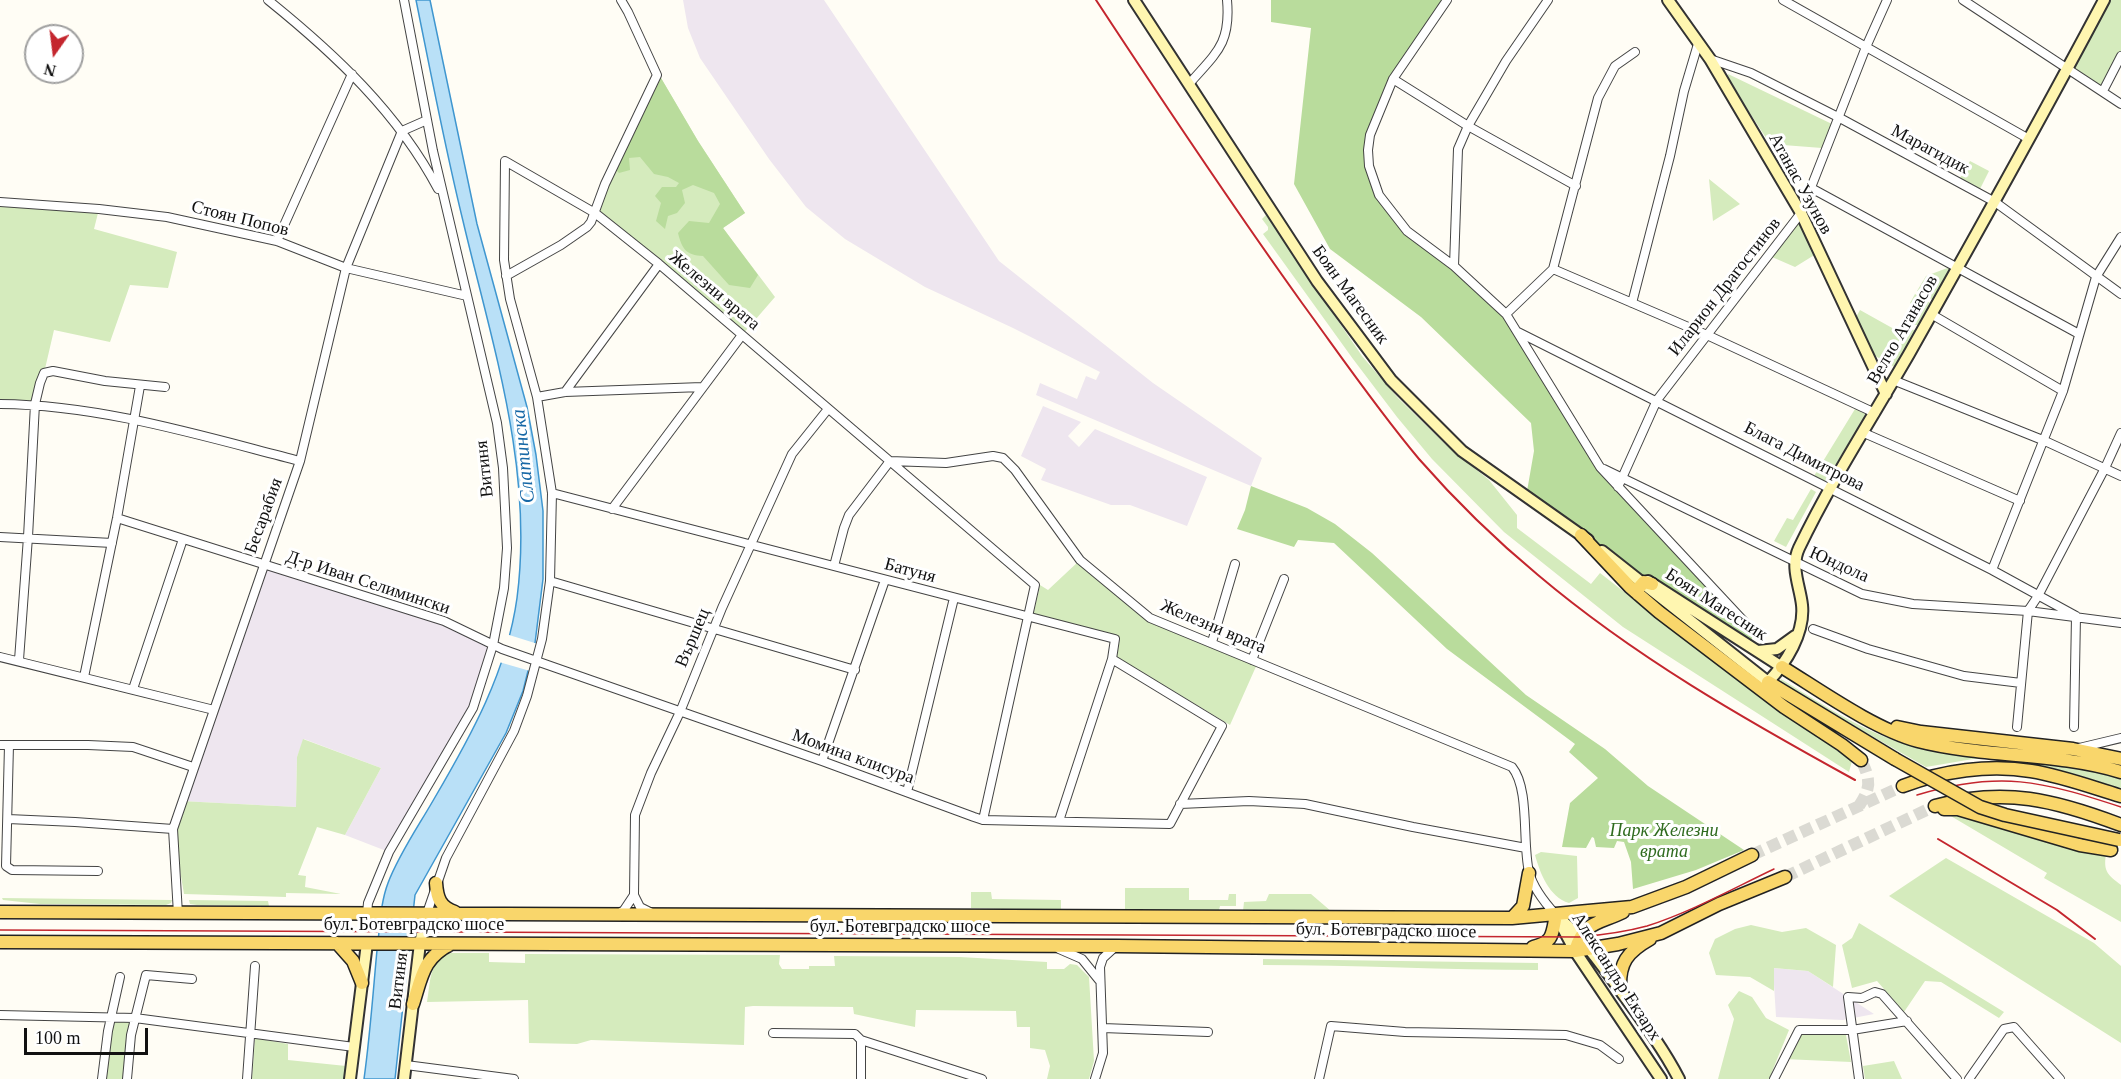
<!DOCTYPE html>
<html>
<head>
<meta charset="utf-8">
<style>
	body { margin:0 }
	#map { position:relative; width:2121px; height:1079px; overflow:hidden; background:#fffdf5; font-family:"Times New Roman",serif }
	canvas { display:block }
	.north { position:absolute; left:24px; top:24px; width:60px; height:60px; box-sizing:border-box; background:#fff; border:2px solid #a0a0a0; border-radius:50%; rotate:194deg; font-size:16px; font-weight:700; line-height:24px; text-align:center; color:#111 }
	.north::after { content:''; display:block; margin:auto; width:21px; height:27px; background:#c4262e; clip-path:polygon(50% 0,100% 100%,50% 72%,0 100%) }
	.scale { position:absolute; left:24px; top:1028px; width:124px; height:27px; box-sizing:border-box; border:3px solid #111; border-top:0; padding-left:8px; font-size:18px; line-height:21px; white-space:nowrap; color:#111; -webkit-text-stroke:4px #fff; paint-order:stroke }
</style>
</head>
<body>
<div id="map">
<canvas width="2121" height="1079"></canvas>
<div class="north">N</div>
<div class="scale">100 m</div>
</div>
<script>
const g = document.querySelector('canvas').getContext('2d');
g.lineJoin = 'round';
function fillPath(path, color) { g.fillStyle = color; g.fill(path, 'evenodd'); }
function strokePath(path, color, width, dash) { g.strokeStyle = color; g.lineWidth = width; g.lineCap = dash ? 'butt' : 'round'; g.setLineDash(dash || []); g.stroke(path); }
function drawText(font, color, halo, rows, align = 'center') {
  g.font = font + ' "Times New Roman",serif'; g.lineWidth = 6; g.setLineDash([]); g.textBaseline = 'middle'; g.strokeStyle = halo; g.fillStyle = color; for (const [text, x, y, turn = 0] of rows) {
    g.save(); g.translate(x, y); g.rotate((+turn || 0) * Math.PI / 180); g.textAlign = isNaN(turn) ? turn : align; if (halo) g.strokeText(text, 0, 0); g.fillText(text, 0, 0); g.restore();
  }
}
const industrial = new Path2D(`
	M683,0h141l175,261 154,122 109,75 -11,28 -215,-91 4,-12 37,16 9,-23 10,4 4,-8 -87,-44 -88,-41 -80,-48 -39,-32 -37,-48 -69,-101 -12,-30z
	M1043,406l38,16 -13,14 11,11 16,-18 112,48 -20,49 -57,-21h-19l-70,-25 5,-11 -25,-13z
	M263,565l181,56 49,24 -20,63 -84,144 -44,-17 36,-67 -77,-29 -7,18 -1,50 -115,-6z
	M1773,968l35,3 66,43 -31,6 -67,-3z`);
const green = new Path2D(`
	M2104,0h17v56l-18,35 -35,-22z
	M1728,74l104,50 -10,24 -52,-4 -43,-66z
	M657,75l4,3 37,63 47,72 -22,15 52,69 -33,38 -147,-122z
	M1970,161l19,10 -9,18 -20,-11z
	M1709,179l31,25 -27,17z
	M0,202l99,7 -5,20 83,23 -9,36 -38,-3 -20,57 -56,-12 -10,43 -9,31h-35z
	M1266,215l96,141 36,42 47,46 44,36 28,35v13l74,56 9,-11 115,90 137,98 -3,11 -226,-145 -119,-95 -72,-73 -35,-42 -44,-58 -90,-125 5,-4v-3l-6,-8z
	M1800,221l16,33 -21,13 -23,-10z
	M1950,267l3,3 -18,31 -18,-10 9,-15z
	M1915,294l17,10 -12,21h-16l10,-19 -4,-3z
	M1860,310l34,19 24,1 -22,38 -24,-14 -17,-35z
	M1855,409l11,5 -41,68 -11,-6z
	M1811,489l5,3 -30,55 -12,-6 13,-23 6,2z
	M1080,560l70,58 108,44 -28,63 -113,-68 3,-19 -87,-22 7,-31 8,5z
	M1781,679c38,23 76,49 118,63 31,9 64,12 96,16l-22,1 -47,8 -147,-84z
	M303,739l78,29 -36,67 -28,-8 -19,48 8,1 -1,11 36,7 -55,-1v4l-102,-3 -11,-65 8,-28 115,6 1,-50z
	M2023,762c32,1 69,3 98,16v11l-42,-14z
	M1944,812h15l147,42c-3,18 2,21 15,31v37l-77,-44 3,-5z
	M1541,852l36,4 1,42 -9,5c-20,-6 -29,-30 -34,-48z
	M1946,858l148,85 27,23v77l-232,-147z
	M1125,888h64v12h39l1,-6h7v12h-16l-1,4 -94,1z
	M971,892h20l1,7 69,1v11l-90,-3z
	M1269,894h42l21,18 -89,-1 1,-9 22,-1z
	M2,898l170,2 -1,3 -5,2 -126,-1 -37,-4z
	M189,900l79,1 1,5 -72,-1 -7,-1z
	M1859,923l145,89 -5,6 -58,-36 -16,-1 -21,31 -27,-31 -25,7 -10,-43 10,-7z
	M1751,925l31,7 24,-4 30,17 -3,42 -25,-16 -34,-3v23l-24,-14 -34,-2 -7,-22 6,-14 20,-10z
	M451,953h38v9l36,1v-9l255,1 -1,9 3,5h27v-3h26l-1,-10 126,1 87,5v7h17l6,-5 7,1 12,12 5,84 -5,18h-42l3,-13 -5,-16 -15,-2v-21h-13l-1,-16 -100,-1 -1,17 -61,-13 -1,-7 -100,-1 -8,1 -1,38 -153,-5 -14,4 -48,-1 -1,-43 -101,2c4,-21 1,-41 24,-49z
	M1263,959l275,4v7c-92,0 -183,-5 -275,-5z
	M1739,991l13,6 14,21 23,12 -20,49h-51l16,-60 -6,-14z
	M111,1016l24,2 -8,61h-25z
	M1799,1030h46l6,32 -67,-3z
	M255,1038l33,6v16l58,6 -2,13h-92z
	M1894,1061l8,18h-37l-2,-13z`);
const forest = new Path2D(`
	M1271,0h176l-43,63 -34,72 3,46 26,41 107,92 94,153 152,163v17l-150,-96 -76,-54 8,-46 -3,-28 -110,-106 -91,-68 -36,-65 17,-156 -40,-6z
	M661,78l37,63 47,72 -22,15 35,47 -8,13 -21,-3 -26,-29c-17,-1 -21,-7 -25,-23l11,-12 20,2 11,-19 -6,-11 -21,-8 -11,5 3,13 -8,10 -9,3 -3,13 -9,-8 5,-18 -6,-7 7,-9h14l3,-4 -11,-6 -14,-3 -14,-17 -11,1 1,12 -11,3 -4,-4z
	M1251,486l56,22 28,16 37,29 154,142 79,54 43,37 96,64 -48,20 -63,19 -2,-27 -7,-20 -7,-1 -3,7 -18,-1 -2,-9 -2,-1 -6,11 -24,-1 8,-44 28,-25 -29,-26 6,-8 -128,-95 -113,-106 -36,-3 -4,7 -57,-18 8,-19z`);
const water = new Path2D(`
	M416,0h14l47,224 50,183 9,48 7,56v68l-8,64 -12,48 -17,42 -91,162 -20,184h-31c6,-43 9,-86 13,-129 3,-22 3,-46 11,-67 11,-29 30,-56 46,-84 37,-63 73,-128 83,-201 17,-129 -25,-254 -54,-377 -18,-73 -32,-147 -47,-221z`);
const pier = new Path2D(`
	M506,634l32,10 -8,27 -31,-9z`);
const primaryTunnel = new Path2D(`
	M1859,806c12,-18 12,-26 2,-46
	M1752,855l151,-69
	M1785,877l150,-71`);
const street = new Path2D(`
	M268,0c67,54 130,113 170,189
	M1447,0l-54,79 -23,56 -2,15 1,16 10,29 28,36 47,35 52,48 94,153 152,163
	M1783,0l246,139
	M1963,0l158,104
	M1710,59l41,14 87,44 157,85 126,92
	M1393,79l75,47 108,60
	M1189,84c27,-31 42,-40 38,-84
	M2103,91l18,-35
	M402,131l25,-11
	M1811,188l268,146
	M0,202l99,7 68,8 110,24 69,27 121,28
	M277,241l75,-167
	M1454,266l4,-117 10,-23 38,-65 42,-61
	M1553,269l154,66 168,78
	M506,276l55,-31 26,-18 4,-5 14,-38 52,-109 -29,-63 -7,-12
	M1632,303l38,-147 14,-65 14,-47
	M1506,314l47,-45 45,-171 17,-32 20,-14
	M1931,314l132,77
	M1518,332l474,238 84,46
	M1893,380l152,61 76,35
	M565,392l94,-128
	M537,397l28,-5 137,-5
	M0,404c102,1 202,32 300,57
	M1864,433l156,68
	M1604,469l258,125 51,10 115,7 93,12
	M1618,487l39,-87 144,-187 65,-166 21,-47
	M552,493l563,146 -3,20 -53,162
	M612,509l130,-174
	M117,518l327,103 58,28 320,112 152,56 9,3 187,4 52,-98 -110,-67
	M0,537l112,6
	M834,566l10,-38 5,-13 41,-54 56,2 47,-7 10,2 12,12 65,90 70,58 362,149c18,22 10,75 17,105 4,16 16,31 27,43
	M1992,570l71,-179 33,-114 25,-40
	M550,581l305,89
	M1813,629l55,20 96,27 57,7
	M1212,642l23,-78
	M0,657l214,53
	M19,660l9,-123 7,-133 5,-21 4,-10 9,-2 52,10 60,6
	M1252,660l32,-81
	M84,677l33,-159 23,-132
	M133,689l50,-150
	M2017,727l11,-116 10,-15 67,-128 16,-35
	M2074,727l2,-111
	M0,745h88l45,2 60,20
	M9,745l-3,121 6,4 86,1
	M2079,748l42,-10
	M822,761l63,-181
	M907,792l47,-194
	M1180,804l69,-3 56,3 108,23 113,21
	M8,819l67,3 98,7
	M634,895l6,12 12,6
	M367,913l1,-10 21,-51 84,-144 20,-63 11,-57 3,-40 -4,-80 -6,-45 -64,-272 -29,-151
	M427,913l19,-55 68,-127 13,-35 15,-57 8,-58 2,-88 -15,-96 -27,-98 -6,-39 1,-99 90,52 64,51 376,321 -52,235
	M178,914l-5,-85 127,-368 46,-193 56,-137
	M618,914l6,-4 10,-15 1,-80 16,-42 29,-61 42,-104 70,-154 36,-45
	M1059,949l23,10 17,21
	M0,1015l135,3 219,29
	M1103,1028l105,4
	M773,1033l82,1 6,6 121,39
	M861,1040v39
	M406,1065l108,14
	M102,1079l6,-48 12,-54
	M127,1079l4,-44 15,-60 46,4
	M247,1079l8,-113
	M1095,1079l8,-26 -3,-86 3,-9 12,-11
	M1319,1079l12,-53 74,6 161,3 34,10 19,14
	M1774,1079l25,-49h53l55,-9
	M1859,1079l-11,-82 14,1 13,-6 7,2 75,85
	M1969,1079l35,-50 10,-2 46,52`);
const secondary = new Path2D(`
	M1134,0l183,281 74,99 71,71 126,89
	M1668,0l42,59 91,154 85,181
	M1602,551l166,131c18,-19 37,-49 34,-77 -2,-19 -12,-38 -3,-57 32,-67 73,-130 110,-194 66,-117 132,-235 195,-354
	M1648,581l134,86
	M1758,651l19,-2 18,-13
	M1556,915c28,24 48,53 69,82 19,26 39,53 54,82
	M1559,921l16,30 86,128
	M350,1079l17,-136
	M404,1079l16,-136 7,-30`);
const primary = new Path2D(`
	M1581,535l49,52 29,25 125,95 58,38 19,15
	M1638,594l-1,-4 7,-8 8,2
	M1782,667c39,24 92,62 136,74 67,17 137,11 203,31
	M1768,682l127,77
	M1897,727l24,5 152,17 48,10
	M1903,786c39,-15 86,-22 128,-15 31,5 60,16 90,25
	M1935,806c70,-19 120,-6 186,19
	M1944,809h14l122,36 31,5
	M436,883c1,15 4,24 19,29
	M0,912l1512,6 120,-11 54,-20 66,-32
	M1512,918l11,-12 6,-33
	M0,942l1117,4 458,5 43,-7 43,-11 58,-29 66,-27
	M337,943l16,18 9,22
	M1533,947c21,-5 19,-13 23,-32
	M1575,951c9,-30 23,-27 48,-39
	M1620,989c-1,-26 7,-37 30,-50
	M413,1004c9,-28 10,-46 38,-60`);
const tram = new Path2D(`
	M1917,795c83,-25 124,-14 204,12
	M0,930l1579,7c23,-2 46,-5 68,-11 44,-14 85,-37 127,-57`);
const rail = new Path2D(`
	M1096,0c67,102 135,204 206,303 38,52 75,106 117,156 35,40 78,82 119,116 97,82 206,144 317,205
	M1938,839l119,71 38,29`);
const primaryBridge = new Path2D(`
	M1895,759l85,48 25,8 114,25`);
const streetNames = [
	["Марагидик",1930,150,28],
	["Атанас Узунов",1800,184,61],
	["Стоян Попов",240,219,14],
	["Иларион Драгостинов",1725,287,-52],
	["Железни врата",714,291,40],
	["Боян Магесник",1350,295,54],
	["Велчо Атанасов",1903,330,-60],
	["Блага Димитрова",1804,457,27],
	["Витиня",485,469,-96],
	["Бесарабия",264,516,-70],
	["Юндола",1839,565,24],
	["Батуня",910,571,15],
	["Д-р Иван Селимински",368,583,18],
	["Боян Магесник",1716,605,33],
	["Железни врата",1213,627,23],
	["Вършец",693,638,-67],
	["Момина клисура",853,757,20],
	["бул. Ботевградско шосе",414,925],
	["бул. Ботевградско шосе",900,927],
	["бул. Ботевградско шосе",1386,931,1],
	["Александър Екзарх",1616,977,57],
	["Витиня",399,981,-83]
];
const parkNames = [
	["Парк Железни",1664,831],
	["врата",1664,852]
];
const waterNames = [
	["Слатинска",524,456,-96]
];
fillPath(industrial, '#eee6ef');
fillPath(green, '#d5ebbd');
fillPath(forest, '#b9dc9c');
fillPath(water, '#b9e0f7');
strokePath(water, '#3f96cf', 1.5);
fillPath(pier, '#fffdf5');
strokePath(primaryTunnel, '#dbdad3', 12, [12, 6]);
strokePath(street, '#444', 10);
strokePath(secondary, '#333', 14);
strokePath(primary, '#222', 15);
strokePath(street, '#fff', 8);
strokePath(secondary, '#fff6b0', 10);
strokePath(primary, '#f9d66b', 12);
strokePath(tram, '#c4262e', 1.5);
strokePath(rail, '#c4262e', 2);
strokePath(primaryBridge, '#222', 15, []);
strokePath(primaryBridge, '#f9d66b', 12);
drawText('18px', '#111', '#fff', streetNames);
drawText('italic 18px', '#2f6b1f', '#fff', parkNames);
drawText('italic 20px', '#1768a6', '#fff', waterNames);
</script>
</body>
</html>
